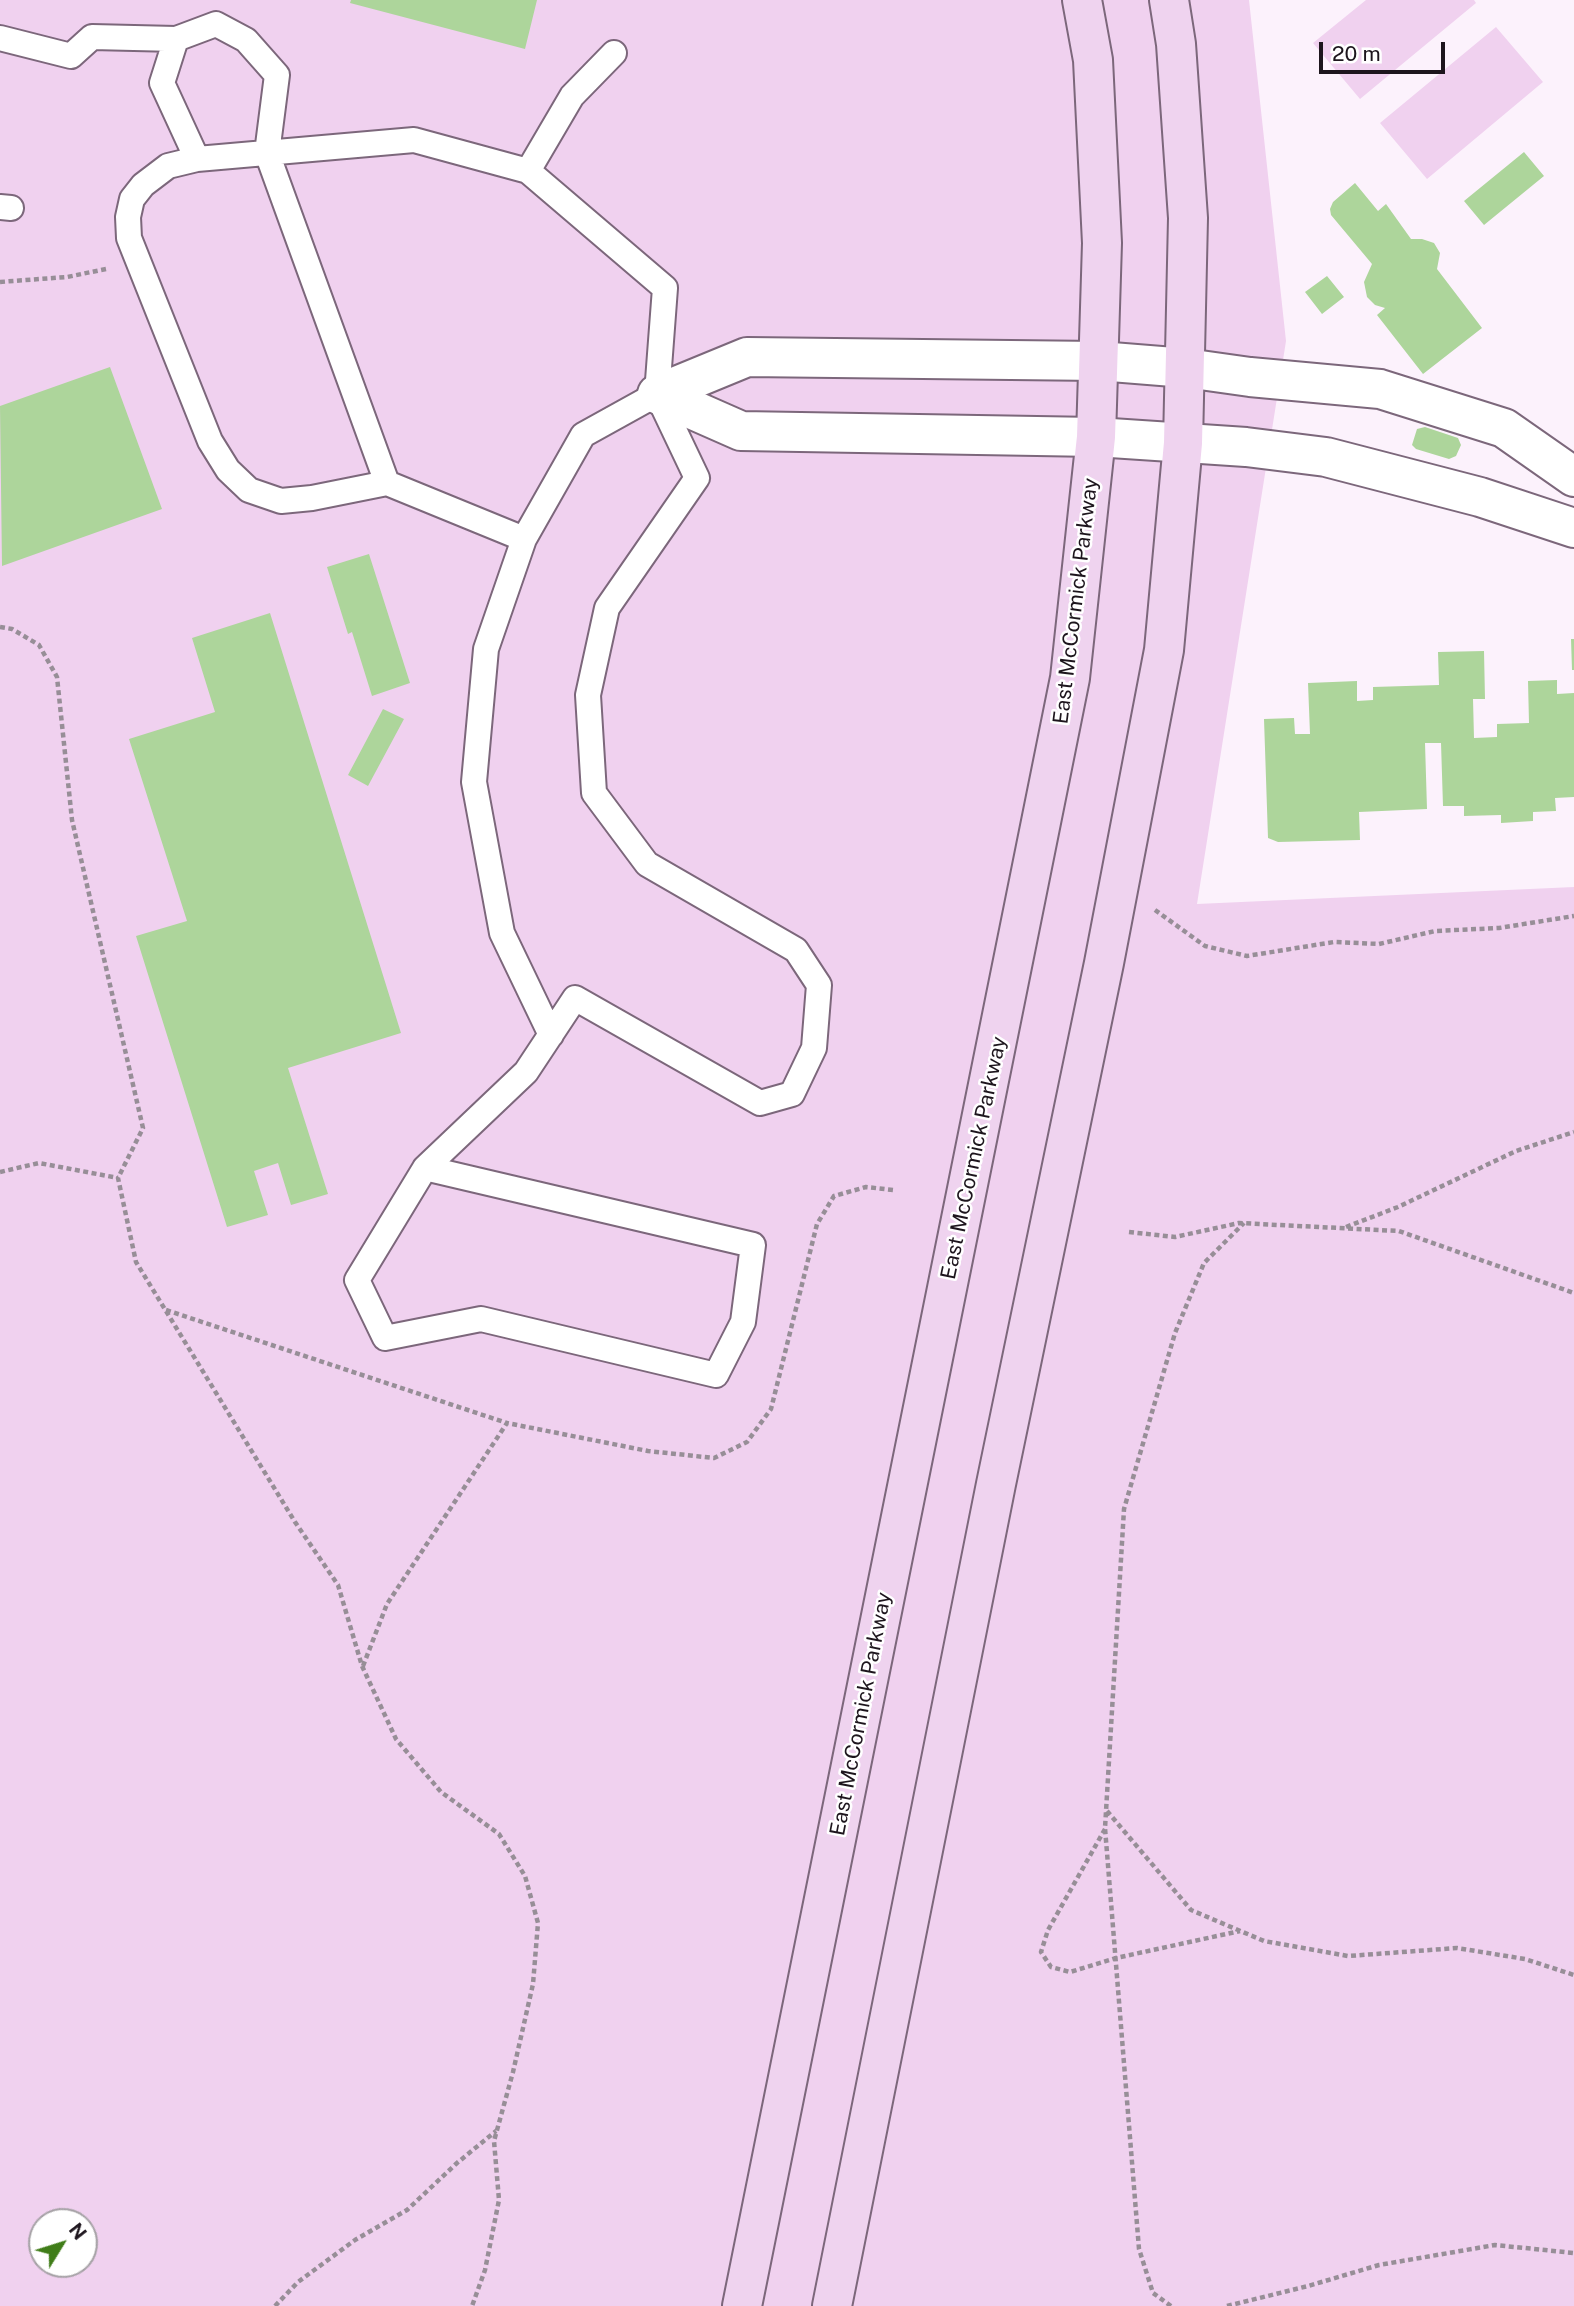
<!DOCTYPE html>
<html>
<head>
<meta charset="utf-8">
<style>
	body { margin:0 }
	#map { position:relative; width:1574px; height:2306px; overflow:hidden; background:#fcf2fc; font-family:"Public Sans",sans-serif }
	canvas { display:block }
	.north { position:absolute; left:28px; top:2208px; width:70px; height:70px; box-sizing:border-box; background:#fff; border:2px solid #a5a1a5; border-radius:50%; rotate:52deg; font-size:19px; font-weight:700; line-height:28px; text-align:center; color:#1d151d }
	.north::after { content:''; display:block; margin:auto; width:24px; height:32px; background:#407d19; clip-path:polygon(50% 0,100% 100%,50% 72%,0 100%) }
	.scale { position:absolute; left:1319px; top:42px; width:126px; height:32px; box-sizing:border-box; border:4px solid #1d151d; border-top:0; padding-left:9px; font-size:21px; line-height:24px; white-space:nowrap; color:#1d151d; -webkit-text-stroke:5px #fff; paint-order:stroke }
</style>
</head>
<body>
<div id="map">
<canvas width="1574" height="2306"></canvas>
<div class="north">N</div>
<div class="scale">20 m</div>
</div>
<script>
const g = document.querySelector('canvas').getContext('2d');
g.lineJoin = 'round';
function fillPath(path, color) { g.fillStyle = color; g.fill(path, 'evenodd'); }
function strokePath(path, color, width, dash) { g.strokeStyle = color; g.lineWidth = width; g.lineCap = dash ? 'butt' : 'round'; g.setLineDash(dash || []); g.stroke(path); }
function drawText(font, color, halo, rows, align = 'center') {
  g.font = font + ' "Public Sans",sans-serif'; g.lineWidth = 5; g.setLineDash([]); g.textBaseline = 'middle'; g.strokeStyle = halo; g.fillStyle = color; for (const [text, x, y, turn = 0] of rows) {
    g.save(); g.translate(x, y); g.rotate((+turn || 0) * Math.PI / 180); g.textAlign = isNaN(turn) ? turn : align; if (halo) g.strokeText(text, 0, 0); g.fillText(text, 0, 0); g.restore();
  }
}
const green = new Path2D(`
	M0,0h1249l37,341 -89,563 377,-17v1419h-1574zM42,2222h42v42h-42z
	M1366,0h108l2,3 -116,96 -47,-56z
	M1496,27l47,55 -116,97 -47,-56z`);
const building = new Path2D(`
	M351,0h186l-12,49 -175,-46z
	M1524,152l20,24 -60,49 -20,-24z
	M1355,183l23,28 8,-7 25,35h11l12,4 6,10 -3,16 45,59 -59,46 -46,-59 8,-7 -10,-3 -8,-8 -3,-15 8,-18 -41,-49 -1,-6 3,-7z
	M1327,276l17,21 -22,17 -17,-22z
	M110,367l52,142 -160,57 -2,-160z
	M1425,427l33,11 3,7 -5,11 -7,3 -33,-10 -4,-4 5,-16z
	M369,554l41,129 -38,13 -20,-64 -4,2 -21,-67z
	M270,613l131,420 -113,35 40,126 -37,11 -13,-42 -24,8 14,44 -41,12 -91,-291 51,-15 -58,-182 86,-27 -23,-74z
	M1571,639h3v31h-2z
	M1484,651l1,48h-12l1,39 23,-1v-13l32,-1 -1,-42 29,-1v14l17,-1v104l-19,1 1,13 -23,1v9l-32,2v-8l-37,1v-10h-21l-2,-63h-16l2,66 -68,3 1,28 -82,2 -10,-4 -4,-119 30,-1 1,16h15l-2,-51 49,-2v20l16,-1v-13l66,-2 -1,-33z
	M383,709l21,10 -36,67 -20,-11z`);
const path = new Path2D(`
	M0,282l67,-5 39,-8
	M0,627l12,2 27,16 18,32 15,143 71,308 -25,50 18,84 159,260 43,63 24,81 34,73 45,53 58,42 26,42 13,47 -5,61 -20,88 -19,69 5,59 -14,70 -13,36
	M1155,910l50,36 42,10 87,-14 45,2 56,-13 64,-3 75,-12
	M0,1172l39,-9 79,15
	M1346,1227l52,-20 118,-56 58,-19
	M1129,1232l46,5 64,-14 160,8 175,62
	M166,1310l341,113
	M363,1666l24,-62 120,-181 141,28 66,7 33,-16 24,-33 46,-185 17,-28 32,-9 27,3
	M1107,1811l84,99 73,31 84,15 109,-8 68,11 49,16
	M1105,1829l-57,101 -7,22 10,15 19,5 46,-14 124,-27
	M275,2306l23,-24 57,-42 52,-30 50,-47 39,-32
	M1171,2306l-18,-13 -14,-44 -34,-421 19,-319 51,-176 29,-70 40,-40
	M1227,2306l81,-20 71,-21 116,-20 79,8`);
const lane = new Path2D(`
	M0,38l71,18 21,-19 84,2 -14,44 35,76
	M176,39l40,-15 30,16 31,35 -10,78 120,330
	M528,171l-114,-31 -217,19 -29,7 -25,19 -11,14 -4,18 1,21 81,203 18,29 21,20 32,11 31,-3 75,-15 137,56 59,-104 74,-41
	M0,207l11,1
	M524,539l-38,110 -12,133 28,151 49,102
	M425,1168l328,77 -10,77 -27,53 -235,-56 -96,19 -28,-58 68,-112 101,-96 49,-74 185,105 32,-9 22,-46 5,-63 -23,-35 -149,-86 -53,-71 -6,-98 19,-87 90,-130 -40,-84 8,-106 -137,-117 44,-75 42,-43`);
const street = new Path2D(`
	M657,394l90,-37 352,4 87,7 64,9 130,12 124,39 70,49
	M657,394l84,37 355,6 150,10 80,10 154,40 94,31`);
const secondary = new Path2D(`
	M742,2306l328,-1628 26,-241 6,-194 -9,-183 -11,-60
	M832,2306l164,-822 108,-521 60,-313 19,-207 5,-225 -12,-174 -7,-44`);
const streetNames = [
	["East McCormick Parkway",1076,601,-83],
	["East McCormick Parkway",974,1158,-78],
	["East McCormick Parkway",861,1714,-79]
];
fillPath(green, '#f0d1ef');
fillPath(building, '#add59b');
strokePath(lane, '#7c677b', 28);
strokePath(street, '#7c677b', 42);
strokePath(secondary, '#7c677b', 42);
strokePath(path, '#978e97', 4.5, [5, 3.5]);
strokePath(lane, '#fff', 24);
strokePath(street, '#fff', 38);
strokePath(secondary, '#efd3ef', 38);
drawText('21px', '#1d151d', '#fff', streetNames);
</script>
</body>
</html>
